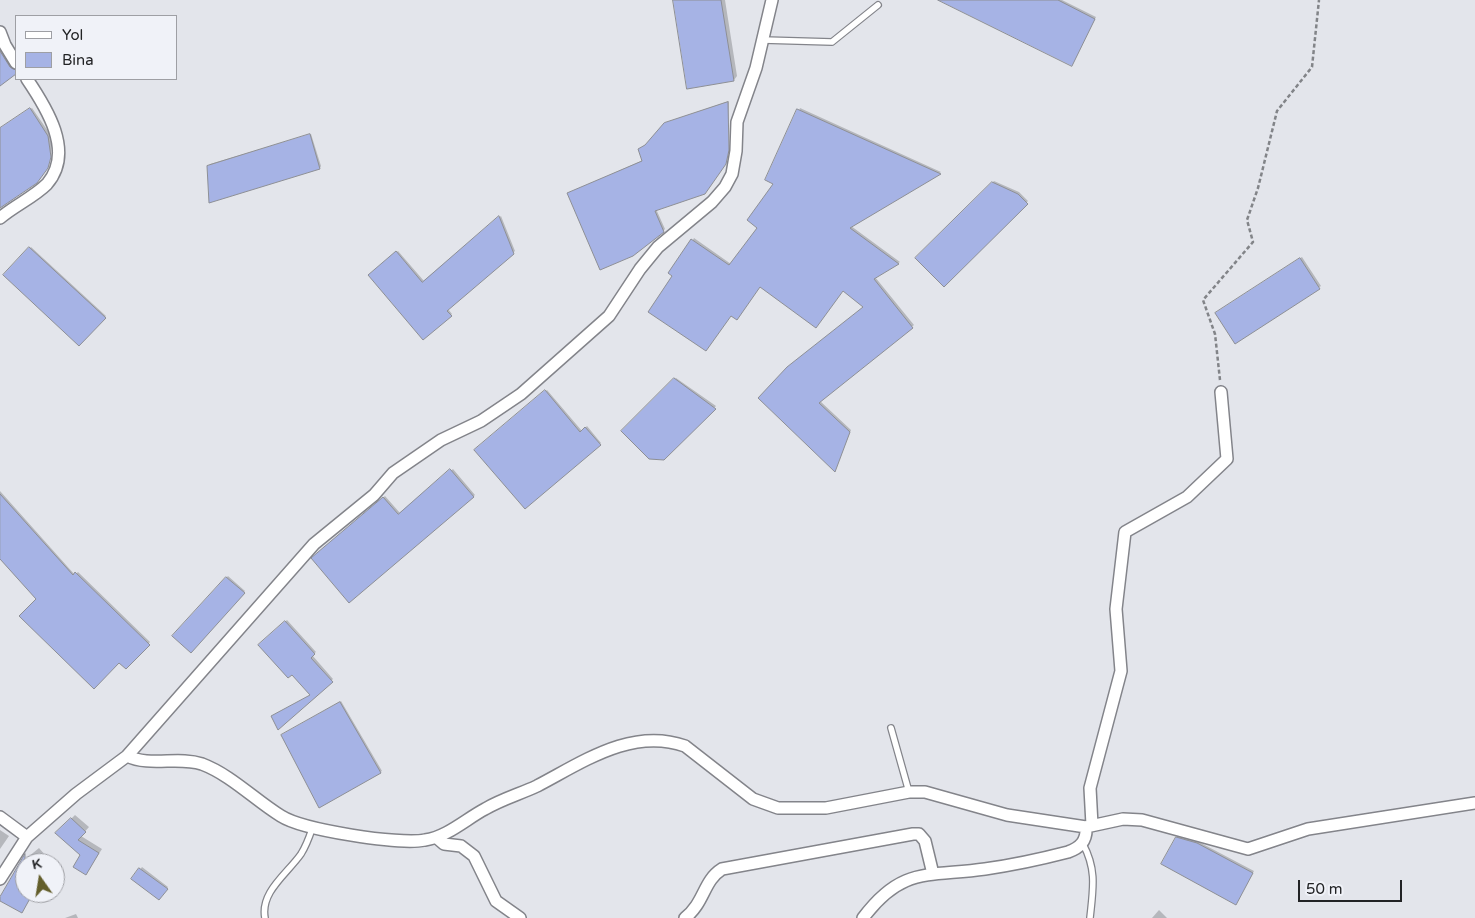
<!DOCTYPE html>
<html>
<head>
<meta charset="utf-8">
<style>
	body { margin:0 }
	#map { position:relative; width:1475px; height:918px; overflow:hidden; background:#e3e5eb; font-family:"Varela Round",sans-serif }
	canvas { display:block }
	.legend { position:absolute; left:15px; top:15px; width:162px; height:65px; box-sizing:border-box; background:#f0f2f8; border:1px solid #9e9fa4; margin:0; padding:6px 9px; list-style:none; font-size:15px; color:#222325 }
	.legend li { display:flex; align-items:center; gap:10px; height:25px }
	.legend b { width:25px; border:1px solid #9e9fa4 }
	.north { position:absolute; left:15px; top:853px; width:50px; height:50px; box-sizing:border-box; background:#f0f2f8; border:1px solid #9e9fa4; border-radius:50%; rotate:347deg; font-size:14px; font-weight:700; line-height:20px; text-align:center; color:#222325 }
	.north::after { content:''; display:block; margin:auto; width:18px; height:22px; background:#635e2b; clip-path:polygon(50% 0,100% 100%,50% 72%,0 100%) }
	.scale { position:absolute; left:1298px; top:880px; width:104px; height:22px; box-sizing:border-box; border:2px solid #222325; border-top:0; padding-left:6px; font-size:15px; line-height:18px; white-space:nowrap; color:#222325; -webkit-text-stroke:4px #f0f2f8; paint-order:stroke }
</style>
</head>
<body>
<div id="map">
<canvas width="1475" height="918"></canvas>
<ul class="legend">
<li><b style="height:6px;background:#fff"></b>Yol</li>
<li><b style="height:14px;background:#a6b3e5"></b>Bina</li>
</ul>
<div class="north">K</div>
<div class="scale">50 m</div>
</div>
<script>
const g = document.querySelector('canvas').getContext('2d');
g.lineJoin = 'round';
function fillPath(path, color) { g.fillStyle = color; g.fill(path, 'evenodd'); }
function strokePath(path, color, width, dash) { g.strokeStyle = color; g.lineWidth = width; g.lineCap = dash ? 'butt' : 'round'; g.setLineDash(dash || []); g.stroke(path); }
const shadow = new Path2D(`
	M674,0h51l12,76 -3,4z
	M941,0h121l34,17 -23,46z
	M0,45l16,23v5l-16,11z
	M729,101l-2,60 -23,32 -48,16 9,20 -2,2 -94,-38 74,-33 -4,-11 9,-5 19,-22z
	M32,108l18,26 2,9 -3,23 -9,12 -40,29v-78z
	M800,108l141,64 -90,54 49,36 -25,15 39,48 -94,76 31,29 -15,38 -76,-70 105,-92 -22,-16 -83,-5 -86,-10 20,-37 37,26 27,-37z
	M311,134l10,32 -1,2 -109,33 -3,-35 2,-2z
	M994,181l25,11 9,9 -84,84 -27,-27z
	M501,216l14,35 -67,58 4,5 -29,25 -54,-64 29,-24 26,30z
	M31,247l75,69 -27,28 -75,-69z
	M1302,257l19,29 -86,56 -17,-30z
	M676,378l40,28 -52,53 -41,-28z
	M547,390l35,41 5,-5 14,17 -76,65 -49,-58z
	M453,469l22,26 -126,106 -36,-43 72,-62 15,17z
	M0,491l75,84 3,-3 72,70 -24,26 -89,-69 -37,-41z
	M228,576l17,15 -54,60 -17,-15z
	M287,620l29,32 -4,3 21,24 -55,49 33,-33 -19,-22 -32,-28z
	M341,701l41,70 -2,1 -96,-38z
	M75,815l14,12 -8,9 21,13 -13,20 -7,-14 -25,-22z
	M0,830l9,6 -9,13z
	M1178,836l21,6 55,29 -17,31 -60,-64z
	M39,848l13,15h-27v30h9l-12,18v-49z
	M55,867l5,6 -5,5z
	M142,867l26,20 -7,9 -28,-17z
	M1159,910l8,8h-15z
	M76,914l2,4h-13z`);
const building = new Path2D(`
	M673,0h48l13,81 -47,8z
	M938,0h120l37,19 -23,47z
	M0,51l10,16 6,3v4l-16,12z
	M728,102l1,48 -3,14 -21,30 -50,17 9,21 -31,24 -33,14 -33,-77 75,-32 -4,-12 7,-4 19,-22z
	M30,108l18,28 3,21 -3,11 -11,15 -37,25v-80z
	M797,109l144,65 -91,54 49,36 -25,15 39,49 -94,75 31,29 -15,40 -77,-74 29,-31 76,-60 -20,-16 -27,37 -56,-41 -23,33 -6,-4 -25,35 -58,-39 24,-36 -4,-3 23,-34 38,26 28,-37 -10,-8 26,-36 -8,-4z
	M310,134l10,35 -111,34 -2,-37z
	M992,182l26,12 10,10 -84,83 -29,-29z
	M499,216l15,38 -67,57 5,5 -29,24 -55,-65 28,-24 26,31z
	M29,247l77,71 -27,28 -76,-71z
	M1300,258l20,31 -85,55 -20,-31z
	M674,378l42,31 -52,51 -15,-1 -28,-28z
	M545,390l35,42 5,-5 16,18 -76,64 -51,-59z
	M450,469l24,28 -125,106 -38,-45 72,-61 15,17z
	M0,494l73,81 2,-3 75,73 -24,24 -7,-6 -25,26 -75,-73 17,-17 -36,-40z
	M226,577l19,16 -54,60 -19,-17z
	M285,621l30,33 -4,4 22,24 -55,48 -7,-14 39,-21 -18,-20 -4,3 -30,-33z
	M340,702l41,71 -62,35 -38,-73z
	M71,818l15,14 -8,8 21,13 -13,22 -13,-8 7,-12 -25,-22z
	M1176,837l21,6 56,30 -17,32 -75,-41z
	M25,854v39h8l-11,20 -22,-12v-4z
	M139,868l29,21 -9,11 -28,-21z`);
const path = new Path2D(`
	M1220,380l-5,-46 -12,-34 50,-58 -6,-22 11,-32 19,-77 35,-44 7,-67`);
const service = new Path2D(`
	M763,40l69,2 46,-37
	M891,728l18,64
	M1083,844c14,26 10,45 7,74
	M265,918c-5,-26 22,-44 36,-64 5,-8 8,-16 11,-25`);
const minor = new Path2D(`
	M0,32l5,13 11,18
	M0,218c14,-12 34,-21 47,-34 28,-32 -1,-77 -20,-105
	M127,756c23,11 51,0 75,8 29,11 53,36 79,52 22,14 118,29 144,24 22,-3 41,-21 60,-31 17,-10 35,-15 52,-23 46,-24 95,-59 148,-40l68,53 25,9h48l83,-16h16l82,23 79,12c1,14 -6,21 -18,25 -27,7 -55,13 -83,17 -57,8 -83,-3 -122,49
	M0,817l27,20
	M1092,825l-2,-37 31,-117 -5,-62 9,-77 62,-35 40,-38 -6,-67
	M1086,827l37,-8 19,1 106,29 60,-20 167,-26
	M437,838l7,6 17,2 13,10 22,45 24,17
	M0,879l27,-42 49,-43 51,-38 187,-212 60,-49 19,-22 48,-33 40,-19 40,-27 88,-78 31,-47 18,-22 54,-45 13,-15 7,-13 4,-23 1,-29 19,-54 16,-68
	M685,918c20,-16 18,-37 37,-49l191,-35h6l6,7 8,33`);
fillPath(shadow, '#0003');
fillPath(building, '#a6b3e5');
strokePath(building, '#8d8f95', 1);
strokePath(service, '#83848a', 8);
strokePath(minor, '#83848a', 14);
strokePath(path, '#828488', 2.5, [4, 2.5]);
strokePath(service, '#fff', 5.5);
strokePath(minor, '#fff', 11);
</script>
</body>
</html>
